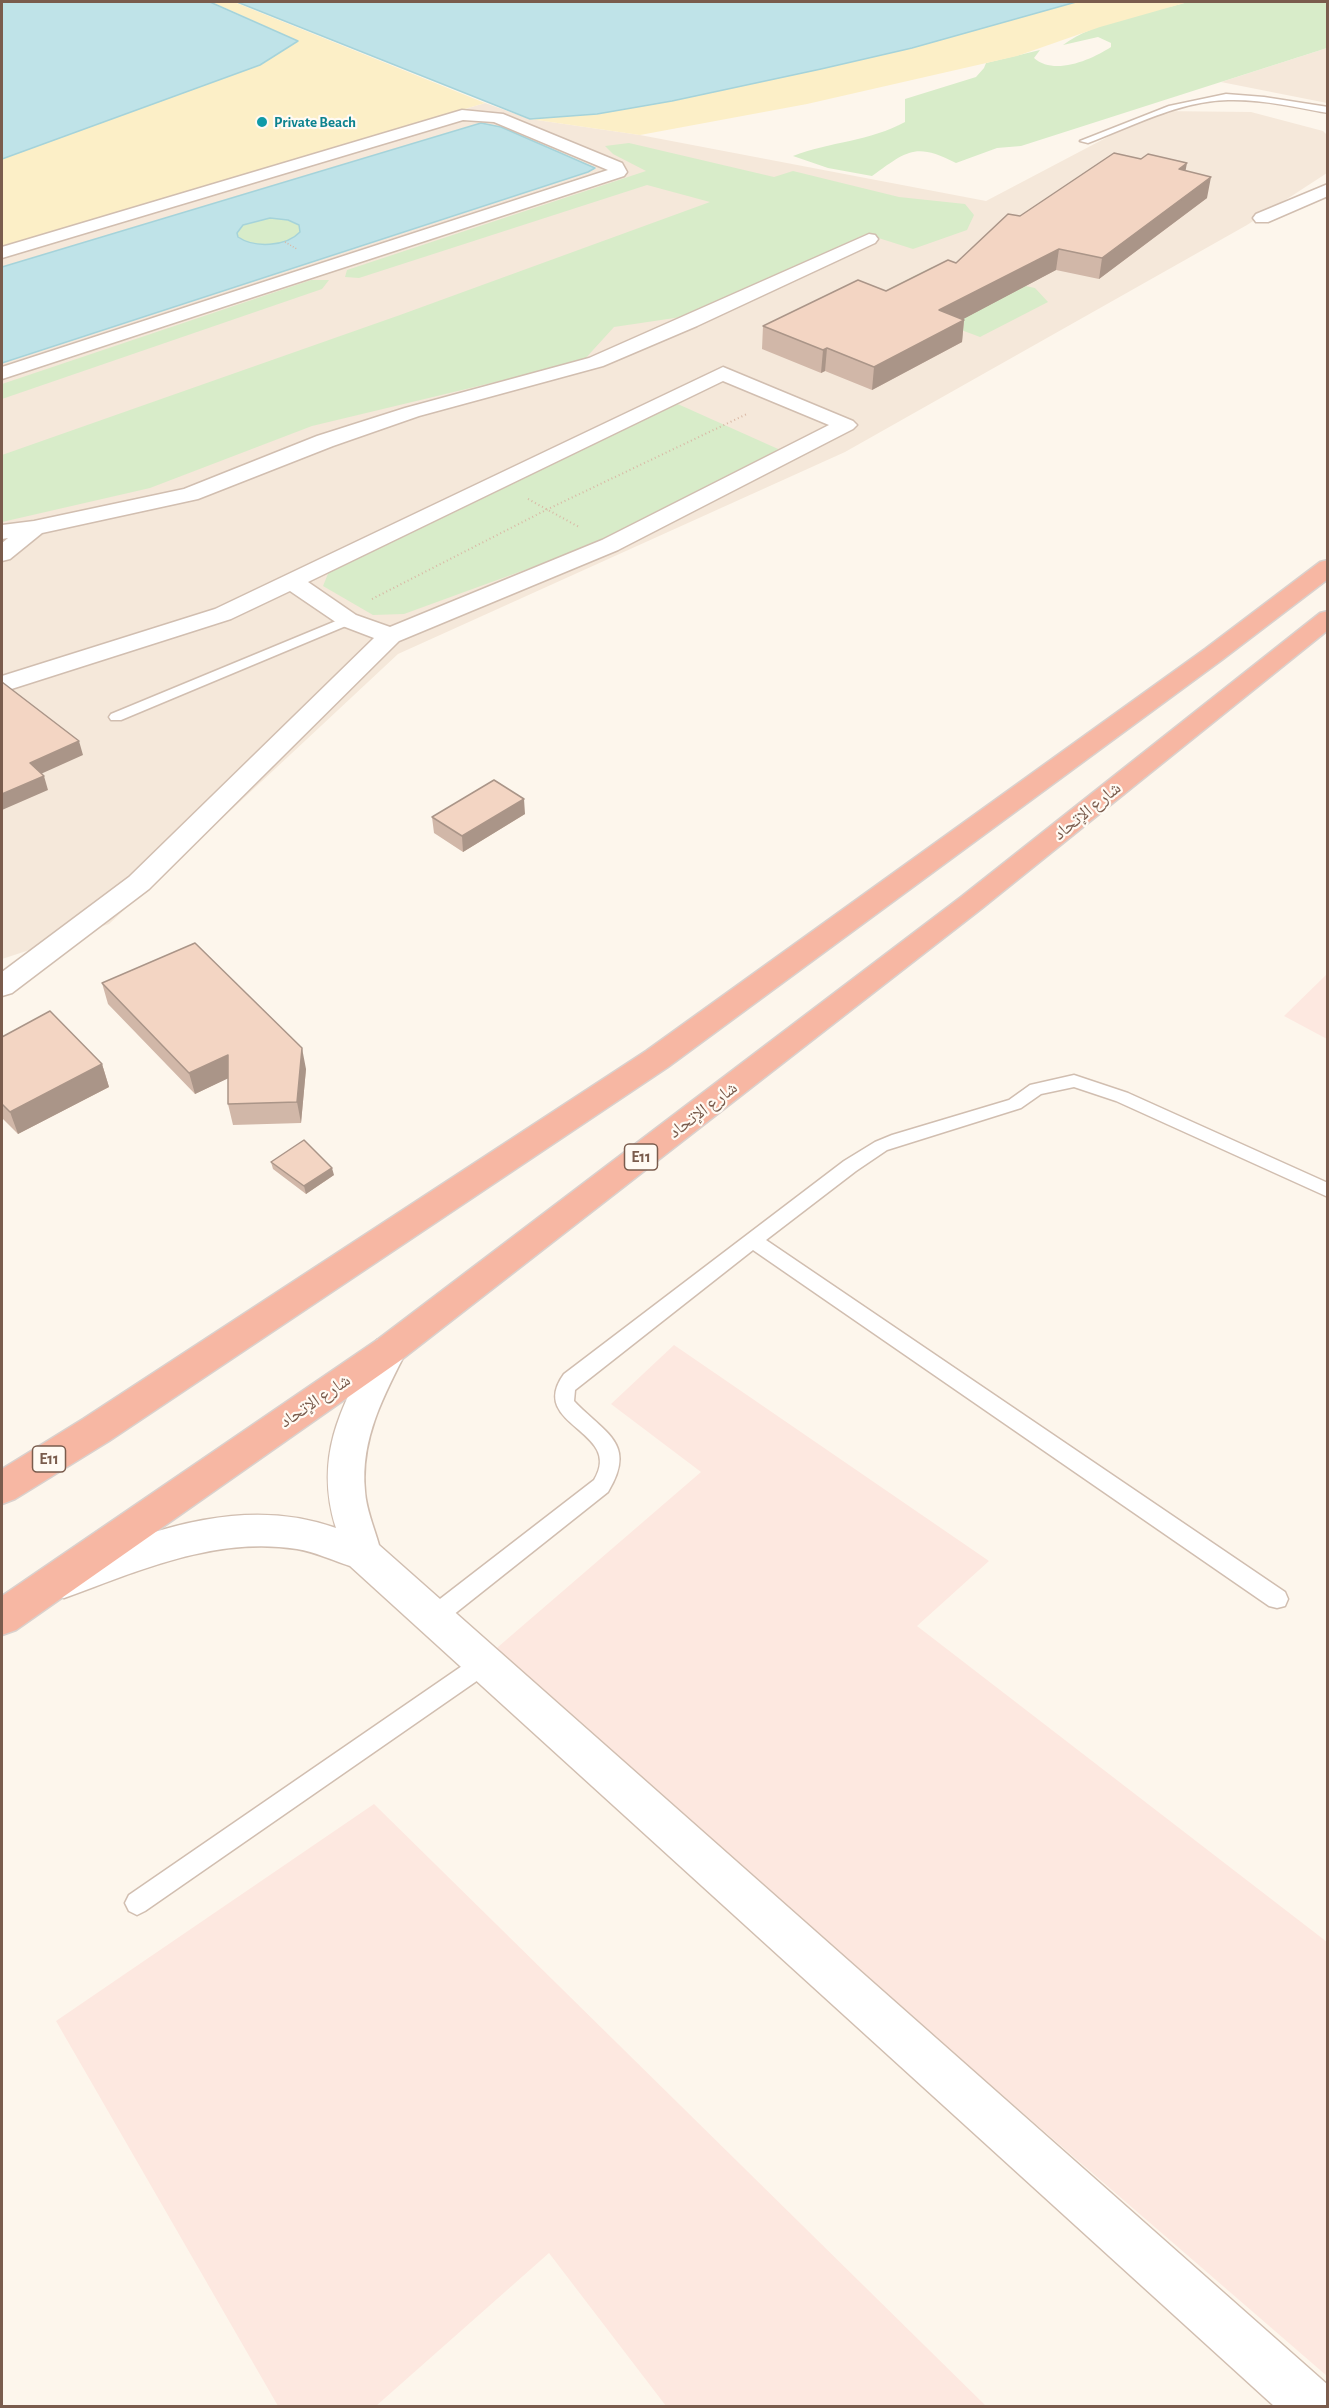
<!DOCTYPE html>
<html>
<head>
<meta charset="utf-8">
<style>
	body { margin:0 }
	#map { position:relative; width:1329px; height:2408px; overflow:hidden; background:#fdf6ec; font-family:"Alegreya Sans",sans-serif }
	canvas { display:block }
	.frame { position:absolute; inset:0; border:3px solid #7a5c4d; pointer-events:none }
</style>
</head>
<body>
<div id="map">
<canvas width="1329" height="2408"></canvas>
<div class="frame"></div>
</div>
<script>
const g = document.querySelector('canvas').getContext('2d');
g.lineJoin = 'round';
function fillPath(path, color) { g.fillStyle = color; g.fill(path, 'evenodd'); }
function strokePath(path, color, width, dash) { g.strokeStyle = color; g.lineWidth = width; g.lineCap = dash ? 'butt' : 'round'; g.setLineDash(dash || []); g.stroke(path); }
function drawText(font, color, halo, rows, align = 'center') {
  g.font = font + ' "Alegreya Sans","Noto Naskh Arabic",sans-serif'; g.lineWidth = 4.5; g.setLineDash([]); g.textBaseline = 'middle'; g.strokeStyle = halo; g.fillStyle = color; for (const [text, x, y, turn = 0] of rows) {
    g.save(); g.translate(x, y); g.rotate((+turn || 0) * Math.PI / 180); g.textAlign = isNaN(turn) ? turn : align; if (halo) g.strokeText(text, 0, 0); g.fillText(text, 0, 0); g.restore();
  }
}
const residential = new Path2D(`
	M1327,48v55l-106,-21z
	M485,103l45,16 110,16 346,66 171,-90 94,1 72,19 4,4v38l-80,52 -402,227 -447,202 -289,270 -107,35v-712z`);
const commercial = new Path2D(`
	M1327,974v65l-43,-23z
	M674,1345l315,216 -72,65 410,316v434l-836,-723 210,-181 -90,-68z
	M374,1804l612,602h-320l-117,-153 -173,153h-98l-222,-385z`);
const green = new Path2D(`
	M1188,2h139v46l-306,98 -24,2 -41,15c-41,-21 -49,-12 -84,13l-44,-8 -35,-12c36,-14 78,-15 112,-34v-23l71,-22 8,-9 2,-5 54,-13 -6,8c20,18 57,2 77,-11v-4l-13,-6 -35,8c32,-24 87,-32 125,-43z
	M629,143l145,34 19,-6 106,26 66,7 9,11 -7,15 -54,19 -47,-15 -178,82 -74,11 -31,34 -271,65 -162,62 -148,34v-67l398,-140 310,-113 -63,-17 -288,93 -14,-1 2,-7 299,-99 -33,-17 -8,-8z
	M270,218l18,2 11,5 1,7c-13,14 -53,20 -64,1l7,-8z
	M932,267l103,21 13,14 -68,35 -107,-40z
	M311,280h18l-7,9 -320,110v-15z
	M671,401l116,52 -202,95 -181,66 -31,1 -50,-29 9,-22z`);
const sand = new Path2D(`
	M212,2h22l251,101 -483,144v-88l258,-94 38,-24z
	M1076,2h112l-88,25 -83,29 -210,48 -167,31 -110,-16 67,-5 75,-13 149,-32 91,-21z`);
const water = new Path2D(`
	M2,2h208l88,39 -38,24 -258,94z
	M237,2h839l-164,46 -91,21 -149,32 -75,13 -67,5z
	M481,123l20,4 94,41 -7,4 -586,191v-96zM270,218l18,2 11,5 1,7c-14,15 -46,16 -62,5l-1,-4 6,-8z`);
const pathFar1 = new Path2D(`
	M285,242l12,7`);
const path = new Path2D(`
	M528,499l51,28
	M372,599l176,-90 199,-95`);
const lane = new Path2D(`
	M1226,94l38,3 64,10v6c-33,-6 -67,-14 -100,-13 -49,1 -95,26 -140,43l-8,-2 89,-35z
	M348,616l5,1 2,3 -2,3 -232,97h-10l-2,-3 2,-3z
	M1074,1075l54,18 200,90v14l-212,-96 -42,-14 -33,7 -20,14 -134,42 -31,21 -90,69 519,352 3,7 -3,7 -8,2 -8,-2 -516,-356 -178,140 -1,11c30,32 64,42 34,91l-165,131 -8,3 -8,-3 -3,-7 3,-7 167,-129c31,-50 -68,-54 -30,-106l280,-213 31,-19 17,-7 117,-35 21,-15z
	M486,1652l8,3 3,7 -3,7 -349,242 -8,4 -8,-4 -4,-8 4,-8 349,-240z`);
const street = new Path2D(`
	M462,110l41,4 119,49 5,9 -3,4 -622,203v-12l606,-197 -114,-48 -31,-2 -461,138v-11z
	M1328,184v12l-60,26h-12l-3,-4 3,-4z
	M869,234l6,1 3,4 -3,4 -178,83 -94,40 -184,50 -86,30 -135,53 -156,34 -32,26 -8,2v-18l6,-5 -6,1v-14l32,-4 150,-32 133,-53 88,-28 184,-50z
	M723,367l130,54 4,4 -4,4 -235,121 -219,91 -250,248 -137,104 -10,3v-24l127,-95 245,-239 -34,-13 -50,-34 -59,28 -229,73v-16l213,-67zM723,381l106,44 -227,115 -212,87 -34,-12 -48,-33z
	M389,1336l12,4 6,10c-23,45 -47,89 -42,141 1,18 9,36 14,54l949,840v21h-54l-924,-840c-18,-6 -35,-14 -53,-17 -82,-13 -158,22 -233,49l-14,-5 -5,-12 5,-12c93,-34 187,-76 286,-41 -23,-74 7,-124 41,-188z`);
const highway = new Path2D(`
	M1328,560v19l-105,80 -555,408 -559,374 -94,58 -13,5v-35l81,-50 563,-368 559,-402 115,-87z
	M1328,611v19l-347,279 -580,451 -385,270 -14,5v-39l375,-256 584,-443 359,-284z`);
const wall = new Path2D(`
	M1141,159l44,12 22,27 -108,81 -43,-9 -93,49 1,1 -2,22 -90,48 -47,-19 -4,2 -59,-24 1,-23 123,-35 70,-28 64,-47z
	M525,814l-62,38 -29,-19 -2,-16z
	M102,983l204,86 -5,54 -68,2 -5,-21v-26l-33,16 -87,-90z
	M2,1037l100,27 7,23 -91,47 -16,-16z
	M271,1162l63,13 -28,19 -33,-25z`);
const shadedWall = new Path2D(`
	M1187,163l-4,21 -4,-15z
	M1211,177l-4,21 -108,81 3,-21z
	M1059,249l-3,21 -119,63 2,-23z
	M964,320l-2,22 -90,48 2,-23z
	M827,348l-2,23 -4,2 2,-23z
	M79,741l4,14 -49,22 -4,-14z
	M44,776l4,14 -46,20v-16z
	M524,799l1,15 -62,38 -1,-16z
	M302,1048l4,21 -5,54 -4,-21z
	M228,1055l5,21 -38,18 -6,-21z
	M102,1064l7,23 -91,47 -8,-22z
	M332,1168l2,7 -28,19 -2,-8z`);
const building = new Path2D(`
	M1114,153l27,6 7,-5 39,9 -8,6 32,8 -109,81 -43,-9 -120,61 25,10 -90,47 -47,-19 -4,2 -60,-24 95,-46 28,11 62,-31 8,3 52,-49 12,2z
	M2,682l77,59 -49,22 14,13 -42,18z
	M494,780l30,19 -62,37 -30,-19z
	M195,943l107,105 -5,54 -69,2v-49l-39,18 -87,-90z
	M50,1011l52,53 -92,48 -8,-8v-67z
	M304,1140l28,28 -28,18 -33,-24z`);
const markers = [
	[262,122,6,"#0f9aa8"]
];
const farCulturenames = [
	["Private Beach",274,122]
];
const shields = [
	[641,1157,33],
	[49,1459,33]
];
const shieldNames = [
	["E11",641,1157],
	["E11",49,1459]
];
const streetNames = [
	["شارع الإتحاد",1087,811,-39],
	["شارع الإتحاد",703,1110,-37],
	["شارع الإتحاد",315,1401,-34]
];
fillPath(residential, '#f5e8da');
fillPath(commercial, '#fde8e0');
fillPath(green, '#d8ecc9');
fillPath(sand, '#fcefc7');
fillPath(water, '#bfe3e8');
strokePath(water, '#a5d3da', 1.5);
strokePath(lane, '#d1beb0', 3);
strokePath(street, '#d1beb0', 3);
strokePath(highway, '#dad1cd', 3);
strokePath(pathFar1, '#d9b8a5', 1.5, [1, 2]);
strokePath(path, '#d9b8a5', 2, [1, 3]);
fillPath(lane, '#fff');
fillPath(street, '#fff');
fillPath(highway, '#f7b7a3');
fillPath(wall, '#d1b7a8');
fillPath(shadedWall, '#aa9588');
fillPath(building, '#f3d5c3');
strokePath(building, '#aa9588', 1.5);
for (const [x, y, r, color] of markers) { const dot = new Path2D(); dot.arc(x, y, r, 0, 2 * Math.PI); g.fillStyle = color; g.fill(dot); strokePath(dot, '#fffaf3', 2); }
drawText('bold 15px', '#0d838f', '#fffaf3', farCulturenames, 'left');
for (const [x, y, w] of shields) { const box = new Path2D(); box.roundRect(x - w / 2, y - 13, w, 26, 4.5); g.fillStyle = '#fffaf3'; g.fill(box); strokePath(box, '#7a5c4d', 1.5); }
drawText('bold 16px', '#7a5c4d', null, shieldNames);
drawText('18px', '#7a5c4d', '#fffaf3', streetNames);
</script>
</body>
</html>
